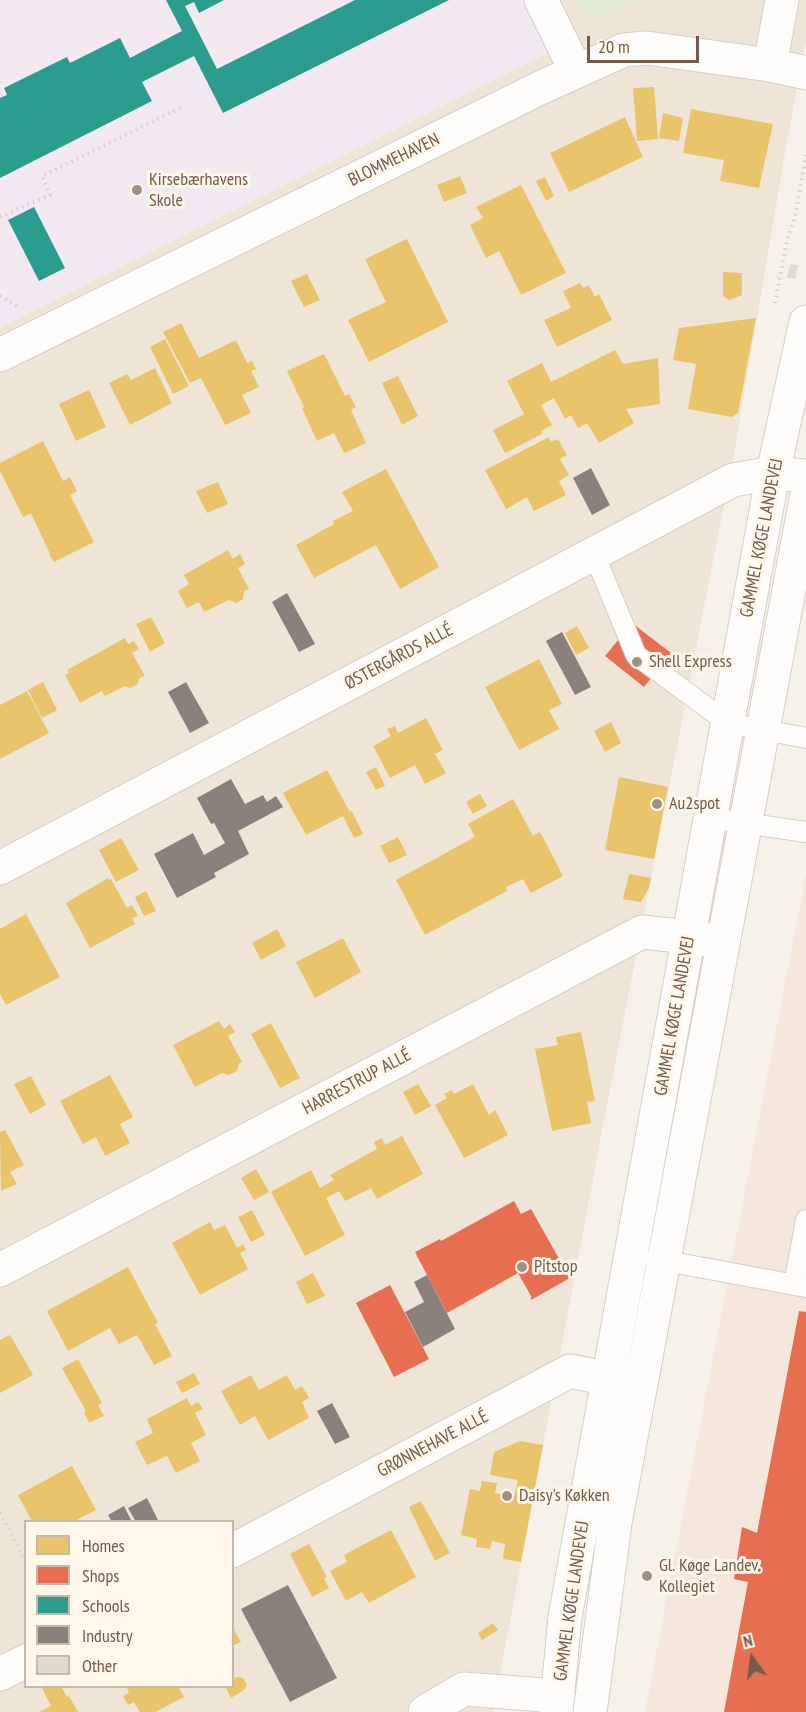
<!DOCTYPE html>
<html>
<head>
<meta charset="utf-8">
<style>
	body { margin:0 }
	#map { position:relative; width:806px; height:1712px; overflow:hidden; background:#f6f2e9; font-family:"PT Sans Narrow",sans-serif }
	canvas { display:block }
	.legend { position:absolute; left:24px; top:1520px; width:210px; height:168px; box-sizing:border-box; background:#fef7ea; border:2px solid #c6b8aa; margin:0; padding:8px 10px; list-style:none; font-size:18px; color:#735a4b }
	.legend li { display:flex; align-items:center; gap:12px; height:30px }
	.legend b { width:30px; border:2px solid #c6b8aa }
	.north { position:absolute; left:722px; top:1628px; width:60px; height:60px; -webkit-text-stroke:4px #fef7ea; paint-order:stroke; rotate:346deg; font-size:16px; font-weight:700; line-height:24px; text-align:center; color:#735a4b }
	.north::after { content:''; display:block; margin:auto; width:21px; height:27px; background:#735a4b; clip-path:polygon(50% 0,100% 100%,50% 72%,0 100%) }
	.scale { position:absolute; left:587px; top:36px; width:112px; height:27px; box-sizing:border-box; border:3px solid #735a4b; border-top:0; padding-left:8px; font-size:18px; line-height:21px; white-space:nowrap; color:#735a4b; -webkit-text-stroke:4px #fef7ea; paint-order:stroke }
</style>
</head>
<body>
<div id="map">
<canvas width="806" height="1712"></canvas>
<ul class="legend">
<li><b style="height:16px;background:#e9c46a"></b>Homes</li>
<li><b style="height:16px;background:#e76f51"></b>Shops</li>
<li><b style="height:16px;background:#2a9d8f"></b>Schools</li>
<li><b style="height:16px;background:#8a817c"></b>Industry</li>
<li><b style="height:16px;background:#e2dad1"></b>Other</li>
</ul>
<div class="north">N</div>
<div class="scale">20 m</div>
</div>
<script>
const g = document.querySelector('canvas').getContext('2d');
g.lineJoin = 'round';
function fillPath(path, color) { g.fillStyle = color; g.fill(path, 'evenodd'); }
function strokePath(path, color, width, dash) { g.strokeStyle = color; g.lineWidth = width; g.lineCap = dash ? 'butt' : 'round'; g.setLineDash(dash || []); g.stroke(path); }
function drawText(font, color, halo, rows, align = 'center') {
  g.font = font + ' "PT Sans Narrow",sans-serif'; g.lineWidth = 6; g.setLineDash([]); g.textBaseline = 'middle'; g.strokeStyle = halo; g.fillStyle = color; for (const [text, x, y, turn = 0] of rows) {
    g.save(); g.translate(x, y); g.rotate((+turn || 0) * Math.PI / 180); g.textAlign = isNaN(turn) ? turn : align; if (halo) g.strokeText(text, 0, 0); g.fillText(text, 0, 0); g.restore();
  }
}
const residential = new Path2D(`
	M0,0h806v42l-17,88 -55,324 -129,661 -112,597h-493zM26,1522h206v164h-206z`);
const commercial = new Path2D(`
	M806,874v838h-161z`);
const education = new Path2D(`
	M0,0h523l27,52 -550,276z`);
const green = new Path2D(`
	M576,0h59l-48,21z`);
const homes = new Path2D(`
	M654,87l4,52 -21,2 -4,-53z
	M691,109l82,15 -14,64 -39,-7 4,-21 -41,-7z
	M663,113l20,5 -4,23 -20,-3z
	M625,117l18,40 -74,35 -19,-39z
	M460,176l7,17 -23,9 -7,-17z
	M545,177l9,19 -8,5 -10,-20z
	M521,185l45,88 -45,22 -22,-44 -13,7 -16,-33 13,-7 -7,-11z
	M407,239l41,83 -79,40 -21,-42 38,-18 -21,-43z
	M723,272l19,1v22l-13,5 -6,-4z
	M307,274l13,26 -16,7 -13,-26z
	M580,283l3,5 6,-3 6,12 4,-3 13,26 -55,27 -13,-27 27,-12 -8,-17z
	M756,318l-18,95 -6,4 -44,-8 8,-45 -23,-4 6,-32z
	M181,323l18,35 37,-18 11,23 5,-2 4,8 -5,2 8,16 -17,8 9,18 -26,12 -24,-47 -11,5 -27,-51z
	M165,339l24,47 -16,8 -23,-47z
	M615,350l8,14 35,-6 2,46 -34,5 8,14 -35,20 -12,-20 -9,5 -7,-13 -6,4 -11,-21 -13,7 11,20 -11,6 1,3 -37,19 -12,-23 31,-16 -17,-33 35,-18 9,19z
	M324,354l21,42 4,-2 7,13 -5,3 15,33 -22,10 -10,-20 -17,8 -15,-33 2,-1 -17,-36z
	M155,368l17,35 -42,22 -21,-42 18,-9 4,6z
	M398,376l20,40 -16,9 -20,-42z
	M89,390l17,37 -30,14 -17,-37z
	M549,437l2,5 7,-3 9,16 -7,4 9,16 -10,6 7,14 -32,16 -7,-14 -21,12 -21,-39z
	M43,441l20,40 7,-4 7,14 -7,4 24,47 -40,20 -5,-7 1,-1 -19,-41 -8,4 -23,-46v-8z
	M386,469l53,98 -39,22 -24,-44 -62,33 -18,-33 38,-21 -1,-3 20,-10 -11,-19z
	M218,482l10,22 -21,9 -11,-22z
	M228,550l5,9 7,-5 5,10 -7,4 11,21 -5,2 -1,8 -7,4 -7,-3 -25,12 -5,-10 -12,6 -9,-17 11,-7 -5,-9z
	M151,617l14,26 -15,9 -14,-28z
	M577,626l12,22 -13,7 -11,-22z
	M125,638l3,6 6,-3 5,8 -7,4 13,23 -6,2 -1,6 -8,4 -5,-2 -20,10 -3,-5 -22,12 -15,-28 4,-2 -2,-3z
	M539,659l23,45 -13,6 10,19 -40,21 -34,-63z
	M43,682l14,28 -15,8 -14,-28z
	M27,691l22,42 -49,26v-54z
	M426,718l17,32 -8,4 11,19 -21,11 -10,-19 -25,13 -17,-32 18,-10 -4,-7 8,-3 3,7z
	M611,722l10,21 -16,9 -11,-21z
	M376,767l9,19 -9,4 -10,-18z
	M327,770l23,42 2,-1 11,23 -9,4 -11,-22 -37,19 -23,-42z
	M619,777l49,10 -14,72 -49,-9z
	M480,794l7,12 -14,8 -7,-12z
	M513,799l20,37 7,-4 23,44 -32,17 -8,-14 -17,8 1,4 -82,44 -29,-55 79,-43 -7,-13z
	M398,837l9,18 -18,8 -9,-17z
	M121,838l18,32 -23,12 -17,-32z
	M629,874l22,4 -2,10 -8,14 -18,-3z
	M108,878l1,2 2,-1 16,29 5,-3 6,11 -6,2 3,6 -45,24 -24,-45z
	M146,891l10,20 -12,5 -9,-19z
	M26,914l34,63 -54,28 -6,-11v-65z
	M277,929l9,17 -25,14 -9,-17z
	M343,938l18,34 -46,26 -19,-36z
	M219,1021l5,8 6,-5 5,8 -7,4 14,26 -3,2 -2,7 -8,4 -7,-2 -27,14 -22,-42z
	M271,1023l29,55 -20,10 -29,-54z
	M581,1032l14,69 -8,1 4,21 -39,8 -17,-82 23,-4 -2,-8z
	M110,1075l23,42 -13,7 10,19 -25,13 -9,-19 -13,7 -23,-43z
	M31,1076l15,29 -16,9 -16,-30z
	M418,1084l13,22 -16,9 -12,-23z
	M473,1084l16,31 6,-5 13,25 -44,23 -29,-53 12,-7 -3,-4 8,-4 2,4z
	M5,1130l19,35 -14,7 7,12 -16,7 -1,-59z
	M402,1136l21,38 -46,25 -6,-11 -26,13 -6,-10 -13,7 19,37 -40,21 -34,-64 40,-22 9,18 14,-8 -4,-5 47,-26 -3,-7 8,-4 3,7z
	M256,1169l13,23 -15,8 -13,-22z
	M252,1210l13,25 -14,7 -13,-25z
	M210,1222l4,8 11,-5 12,23 6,-4 3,6 -6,3 8,16 -48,26 -28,-52z
	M128,1267l30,56 -3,1 17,32 -18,9 -17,-30 -18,9 -9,-16 -42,23 -21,-40z
	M313,1273l12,23 -18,8 -11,-22z
	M10,1335l23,40 -33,18v-53z
	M78,1359l24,44 -4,2 6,11 -15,7 -5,-11 2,-1 -24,-43z
	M194,1373l6,11 -18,9 -6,-11z
	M251,1375l8,15 28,-15 8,15 7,-4 7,12 -7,4 7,16 -41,22 -13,-24 -15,9 -19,-34z
	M187,1398l4,8 7,-4 5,7 -8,4 11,22 -15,8 9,18 -24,12 -9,-17 -20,9 -12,-23 18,-9 -6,-14z
	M520,1441l23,4 -22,117 -18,-3 2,-15 -13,-3 -2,8 -14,-2 1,-8 -16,-4 9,-46 10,2 2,-10 15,2 -2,10 19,4 4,-17 -28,-5 4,-23z
	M72,1466l24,44 -21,11h-43l-14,-26z
	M421,1501l29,52 -15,8 -26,-54z
	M391,1530l25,47 -47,26 -7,-11 -16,9 -16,-30 17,-9 -3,-7z
	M309,1544l18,33 -3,1 5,10 -17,9 -22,-43z
	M493,1623l5,7 -16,10 -4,-7z
	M232,1626l9,16 -9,4z
	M237,1677l6,1 4,7 -3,5 -13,8 -6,-12h7v-7z
	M41,1686h20l6,11 2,-1 9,16h-39l12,-6z
	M126,1686h52l6,11 -29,15h-15l-6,-10 -6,3 -5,-9 6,-3z`);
const shops = new Path2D(`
	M632,623l39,30 -27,34 -39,-31z
	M514,1201l7,13 10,-5 39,69 -39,22v-4l-13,-23 -71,40 -32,-61 25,-13 1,2z
	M390,1285l39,74 -35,18 -38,-74z
	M799,1311l7,1v400h-82l24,-130 -14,-3 8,-52 15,6z`);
const schools = new Path2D(`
	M166,0h58l-25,13 -5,-11 -9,4 32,63 138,-69h94l-226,113 -29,-57 -52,26 10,19 -152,77v-80l7,-3 -3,-7 63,-31 3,6 50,-25 10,20 52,-27z
	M34,207l31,61 -26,13 -31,-61z`);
const industry = new Path2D(`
	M591,468l19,37 -18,10 -19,-37z
	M287,593l28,51 -16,8 -27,-50z
	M562,632l29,55 -16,8 -29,-54z
	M186,682l23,41 -19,10 -22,-41z
	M231,779l14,25 18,-9 4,7 9,-6 7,11 -45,24 11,23 -35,19 2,4 -39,21 -23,-44 39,-21 11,22 21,-12 -11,-20 -3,1 -14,-26z
	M427,1275l28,54 -32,18 -18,-35 19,-10 -10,-20z
	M332,1403l18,34 -15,7 -18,-33z
	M147,1498l12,24h-23l-8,-14z
	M124,1506l8,16h-20l-4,-7z
	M288,1585l49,93 -47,24 -49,-93z`);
const building = new Path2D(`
	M790,264l8,1 -3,14 -8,-1z`);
const path = new Path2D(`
	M0,217l50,-22 -8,-19 142,-70
	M0,296l17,10
	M775,303l12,-63 8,-23 11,-63
	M0,1513l26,49`);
const service = new Path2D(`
	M594,554l42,101 92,68 78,15
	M711,818l95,14
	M655,1259l151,28
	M794,1285l12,-65`);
const minor = new Path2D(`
	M541,0l35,71
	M770,65l12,-65
	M0,355l540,-267 84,-38 23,-2 123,17 36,8
	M0,868l733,-388 40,-7 33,3
	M0,1270l642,-338 47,5 26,4
	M232,1551l338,-180 39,8 25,6
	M0,1674l26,-13
	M425,1712l39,-23 94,7`);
const secondary = new Path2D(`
	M556,1712l9,-95 208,-1144 33,-151
	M590,1712l25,-189 191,-1024`);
const markers = [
	[137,190,6,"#a18f82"],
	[637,662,6,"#a18f82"],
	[657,804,6,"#a18f82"],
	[522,1267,6,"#a18f82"],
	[507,1496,6,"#a18f82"],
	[647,1576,6,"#a18f82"]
];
const streetNames = [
	["BLOMMEHAVEN",394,160,-26],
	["GAMMEL KØGE LANDEVEJ",762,538,-79],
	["ØSTERGÅRDS ALLÉ",399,657,-28],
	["GAMMEL KØGE LANDEVEJ",675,1016,-80],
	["HARRESTRUP ALLÉ",357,1082,-28],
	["GRØNNEHAVE ALLÉ",433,1444,-28],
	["GAMMEL KØGE LANDEVEJ",572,1601,-82]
];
const poiNames = [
	["Kirsebærhavens",149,180],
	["Skole",149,201],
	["Shell Express",649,662],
	["Au2spot",669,804],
	["Pitstop",534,1267],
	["Daisy's Køkken",519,1496],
	["Gl. Køge Landev.",659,1566],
	["Kollegiet",659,1587]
];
fillPath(residential, '#efe5d7');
fillPath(commercial, '#f6e7dd');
fillPath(education, '#f3e9f1');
fillPath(green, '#e2ecd4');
fillPath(homes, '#e9c46a');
fillPath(shops, '#e76f51');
fillPath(schools, '#2a9d8f');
fillPath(industry, '#8a817c');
fillPath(building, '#e2dad1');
strokePath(service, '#d5cfc8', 22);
strokePath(minor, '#d5cfc8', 35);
strokePath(secondary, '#d5cec6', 35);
strokePath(path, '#d7d0ca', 4, [1.5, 4.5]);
strokePath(service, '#fefdfc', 20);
strokePath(minor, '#fefdfc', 33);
strokePath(secondary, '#fefdfc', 33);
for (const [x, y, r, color] of markers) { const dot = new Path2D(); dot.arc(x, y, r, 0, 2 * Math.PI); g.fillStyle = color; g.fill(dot); strokePath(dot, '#fef7ea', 2); }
drawText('18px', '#735a4b', '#fef7ea', streetNames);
drawText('18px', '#735a4b', '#fef7ea', poiNames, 'left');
</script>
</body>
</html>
